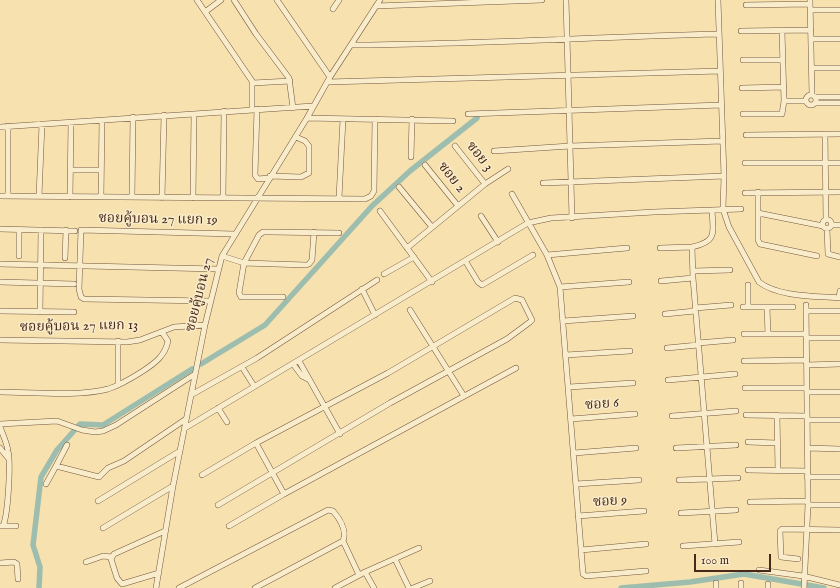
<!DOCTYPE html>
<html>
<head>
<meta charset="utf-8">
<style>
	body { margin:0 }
	#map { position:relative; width:840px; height:588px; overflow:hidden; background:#f6e1af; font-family:"IM FELL English",serif }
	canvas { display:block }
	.scale { position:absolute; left:694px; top:554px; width:77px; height:18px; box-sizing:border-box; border:2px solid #48281a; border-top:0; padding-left:5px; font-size:12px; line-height:14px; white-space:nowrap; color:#48281a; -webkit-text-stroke:3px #f9eccb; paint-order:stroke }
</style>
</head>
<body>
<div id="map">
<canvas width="840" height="588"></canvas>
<div class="scale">100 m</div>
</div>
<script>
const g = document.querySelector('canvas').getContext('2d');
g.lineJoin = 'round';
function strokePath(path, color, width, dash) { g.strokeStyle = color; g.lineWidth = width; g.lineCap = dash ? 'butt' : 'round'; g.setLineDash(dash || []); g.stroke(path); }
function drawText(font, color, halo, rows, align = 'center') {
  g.font = font + ' "IM FELL English","Noto Serif Thai",serif'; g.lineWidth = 3; g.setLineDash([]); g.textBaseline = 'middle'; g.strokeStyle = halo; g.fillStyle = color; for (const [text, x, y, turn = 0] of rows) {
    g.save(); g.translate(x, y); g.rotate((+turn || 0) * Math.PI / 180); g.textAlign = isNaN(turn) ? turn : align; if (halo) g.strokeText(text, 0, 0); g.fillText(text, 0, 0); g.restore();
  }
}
const canal = new Path2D(`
	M201,364l64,-39 107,-119 38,-35 67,-53
	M39,588l1,-21 -7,-22 8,-68 16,-27 23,-26 23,1 89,-56
	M621,588l69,-6 54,-8 80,14`);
const minor = new Path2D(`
	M197,0l55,81v28
	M234,0l22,34 33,44 4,30
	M277,0l53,77
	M566,0l6,218
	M718,0l6,176 -1,33 6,18 30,55c19,15 57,14 81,16
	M810,0l2,95
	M746,5l64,-1
	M376,6l166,-6
	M333,9l6,-9
	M810,10h30
	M205,12l16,-12
	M741,31l70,-1
	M782,31l2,70h22
	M811,39h29
	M351,45c123,-1 245,-8 368,-11
	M743,60h40
	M811,68h29
	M328,82l392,-11
	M253,83l37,-2
	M742,88l42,-1
	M806 100a5 5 0 1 1 10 0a5 5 0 1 1-10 0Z
	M815,97h25
	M815,103h25
	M257,109l-2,66 3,4 11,-1
	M468,114l253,-9
	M743,114h39l2,-13
	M307,118l146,3
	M0,127l313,-21
	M825,134l1,86
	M746,135l94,-1
	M455,146l30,38
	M494,151l76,-5 152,-5
	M411,157l1,-38
	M745,163h95
	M425,165l33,41
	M70,170h30
	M270,176l31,1 8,-4v-27l-4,-5 -9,-4
	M543,183l181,-7
	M399,187l33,40
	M758,192v48l2,4 57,12
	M745,193l95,-1
	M512,194l35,61 13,32 23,287 3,2 60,-5
	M0,196l365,3 6,-3 3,-5 1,-72
	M8,196v-70
	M39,196l3,-72
	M70,197l1,-75
	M101,197l1,-77
	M132,197l1,-80
	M162,198l2,-83
	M193,198l1,-84
	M223,198l1,-87
	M339,198l4,-79
	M712,210c1,23 6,31 -20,37l1,31 22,266
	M380,211l52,71
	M758,213l65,13
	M481,216l17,26
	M822.5 224a4.5 4.5 0 1 1 9 0a4.5 4.5 0 1 1-9 0Z
	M832,225h8
	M0,229l75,2
	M827,229l1,25 12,3
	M407,248l78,-64 23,-15
	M660,248l32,-1
	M547,255l80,-7
	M19,256v-26
	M222,256l22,7 62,2 3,-1 3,-4 2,-28
	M65,258l1,-28
	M466,262l12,20 4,3 51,-30
	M0,264l217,5
	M693,271l37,-1
	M384,274l30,-17
	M661,281l32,-3
	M0,282l74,2
	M748,285v22
	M560,287l69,-5
	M362,289l13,26
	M283,297h-42l-2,-4 5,-30 15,-28 4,-3h7l69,1
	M839,298l1,-7
	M210,301l-126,-2 -3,-2 -2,-8 2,-59 153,4
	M743,307h50
	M767,307l1,27
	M695,308l36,-3
	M410,310l54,86
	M0,311l74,1
	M806,311h34
	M40,312l1,-82
	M665,314l30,-3
	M563,321l70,-5
	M744,334h62
	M806,338h34
	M0,340l127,2 13,-2 34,-13 31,-2
	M118,341v44
	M698,343l35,-3
	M667,348l31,-3
	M566,355l64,-4
	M299,361l41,73
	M744,361l63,-1
	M293,364l9,12 6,3
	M807,365l33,-1
	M242,367l12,19
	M668,380l67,-6
	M569,387l64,-4
	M745,388h62
	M0,392c32,0 77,5 108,-3 13,-4 24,-11 35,-18 12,-8 22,-15 25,-30l-6,-9
	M807,392h33
	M191,395l66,-37 120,-78
	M218,408l9,14
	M746,415l61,1
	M777,415l1,55
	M672,416l64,-5
	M571,419l64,-5
	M807,420h33
	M0,424l57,-3 25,9 13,2 8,-1 13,-6 79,-51
	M0,427c3,8 7,16 8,24 3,13 0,64 -5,75h-3
	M185,428l343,-205 23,-5 103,-6 87,-3
	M748,442l29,1
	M256,443l28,51
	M67,445l-11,21 43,11 9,-9 16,-7 62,-42
	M0,448l8,10
	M676,448l60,-3
	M808,448l32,1
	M574,453l62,-5
	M748,470l59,1
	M202,475l54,-32 132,-70 127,-75 7,2 10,20 -2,2 -23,17 -117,64 -172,102
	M807,477h33
	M679,480l59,-2
	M46,484l10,-18
	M576,484l63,-4
	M98,501l82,-50
	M750,502l58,-1
	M808,505h32
	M681,513l55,-3
	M578,516l66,-5
	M3,526h13
	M229,526l55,-32 232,-126
	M103,528l70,-42
	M683,546l56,-4
	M581,550l65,-6
	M395,559l14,29
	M798,559l-17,-2 -1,-26 2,-2 58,1
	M86,562l17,-6 9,1
	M0,563l14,-1 3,2 1,15
	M759,570l44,6 37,9
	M365,572l9,16
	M159,573l-37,11 -5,-6 -6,-19 3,-5 51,-23
	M716,583v5
	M741,583v5
	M768,584v4
	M156,588l17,-102 32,-161 17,-69 85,-138 23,-41 50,-77
	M179,588l149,-78 5,1c7,8 14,20 10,30l16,34
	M255,588l88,-47
	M335,588l30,-16 54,-24
	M413,588l17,-7
	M804,588l4,-83 -2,-200`);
const streetNames = [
	["ซอย 3",479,157,51],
	["ซอย 2",451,178,51],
	["ซอยคู้บอน 27 แยก 19",158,220,1],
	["ซอยคู้บอน 27",200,295,-76],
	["ซอยคู้บอน 27 แยก 13",79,327,-1],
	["ซอย 6",602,405,-4],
	["ซอย 9",610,502,-4]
];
strokePath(canal, '#9dbdaf', 5.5);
strokePath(minor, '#74563f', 6);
strokePath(minor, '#f9eccb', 5);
drawText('14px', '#48281a', '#f9eccb', streetNames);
</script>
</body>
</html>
